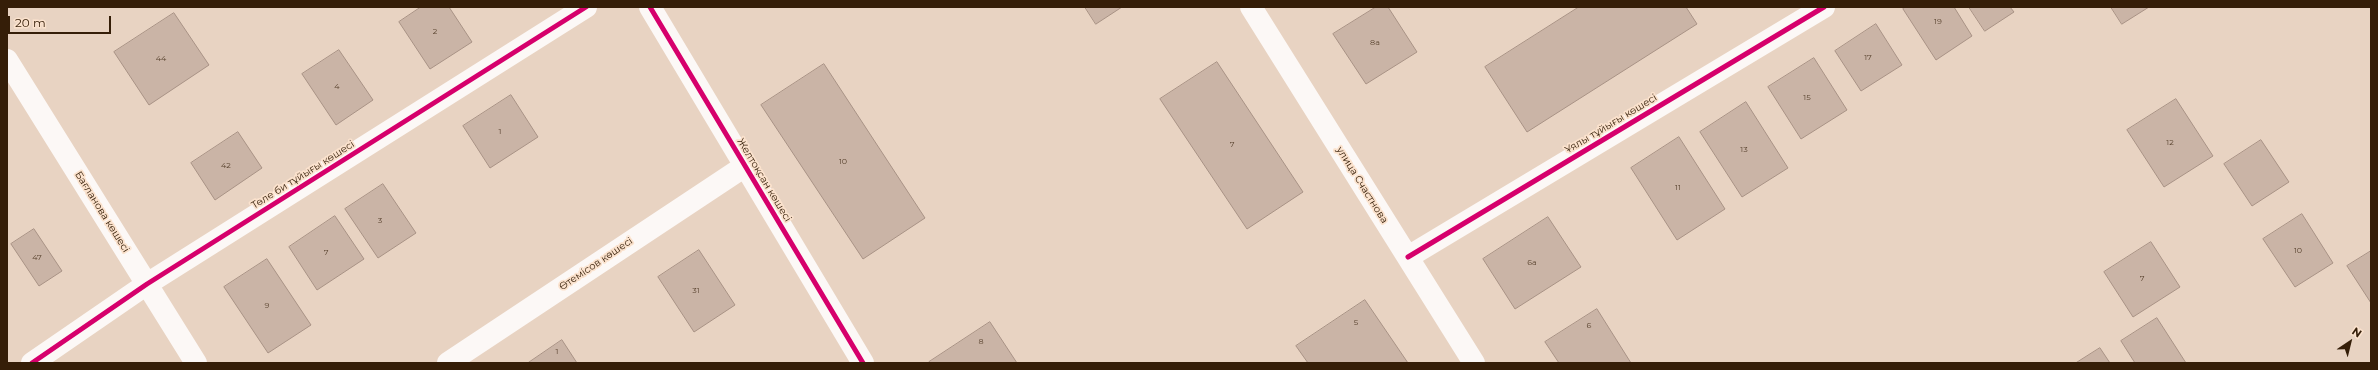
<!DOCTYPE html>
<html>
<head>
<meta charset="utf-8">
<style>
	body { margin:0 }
	#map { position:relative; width:2378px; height:370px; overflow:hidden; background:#e8d3c2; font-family:Montserrat,sans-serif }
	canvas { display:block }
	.frame { position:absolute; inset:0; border:8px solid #351e08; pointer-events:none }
	.north { position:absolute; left:2330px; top:322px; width:40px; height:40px; -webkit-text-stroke:3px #fbe2cd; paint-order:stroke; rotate:35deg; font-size:11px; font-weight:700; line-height:16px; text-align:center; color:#351e08 }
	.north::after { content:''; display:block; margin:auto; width:14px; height:18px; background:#351e08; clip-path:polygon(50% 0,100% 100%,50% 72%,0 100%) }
	.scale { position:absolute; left:8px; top:16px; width:103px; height:18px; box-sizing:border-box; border:2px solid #351e08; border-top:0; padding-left:5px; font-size:12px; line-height:14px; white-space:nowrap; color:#351e08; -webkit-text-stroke:3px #fbe2cd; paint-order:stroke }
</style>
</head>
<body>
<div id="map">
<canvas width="2378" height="370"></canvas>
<div class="frame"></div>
<div class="north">N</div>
<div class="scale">20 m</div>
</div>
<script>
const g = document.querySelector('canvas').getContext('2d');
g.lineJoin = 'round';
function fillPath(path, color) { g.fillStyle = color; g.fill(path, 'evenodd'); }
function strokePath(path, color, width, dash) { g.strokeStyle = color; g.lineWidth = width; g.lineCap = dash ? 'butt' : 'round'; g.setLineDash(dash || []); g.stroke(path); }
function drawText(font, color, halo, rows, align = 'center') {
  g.font = font + ' Montserrat,sans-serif'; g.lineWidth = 3.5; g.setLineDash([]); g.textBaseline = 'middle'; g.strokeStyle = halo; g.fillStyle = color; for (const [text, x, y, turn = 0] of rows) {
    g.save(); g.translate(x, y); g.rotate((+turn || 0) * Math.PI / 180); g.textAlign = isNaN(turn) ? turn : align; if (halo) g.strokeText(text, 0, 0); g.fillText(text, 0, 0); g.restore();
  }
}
const building = new Path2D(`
	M421,7h28l23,35 -42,27 -31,-47z
	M1085,7h37l-26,17z
	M1376,7h12l29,45 -51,32 -33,-50z
	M1579,7h107l11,17 -170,108 -42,-65z
	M1906,7h48l18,29 -36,24 -33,-51z
	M1969,7h41l4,5 -29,19z
	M2111,7h38l-27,17z
	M174,13l35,52 -60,40 -35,-53z
	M1876,24l26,41 -41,26 -26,-40z
	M339,50l34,50 -37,25 -34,-51z
	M1814,58l33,52 -46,29 -33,-52z
	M1217,62l86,130 -56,37 -87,-130z
	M824,64l101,154 -62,41 -102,-154z
	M511,95l27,42 -48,31 -27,-42z
	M2176,99l37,57 -49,31 -37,-57z
	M1746,102l42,66 -46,29 -42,-65z
	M238,132l24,36 -47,32 -24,-37z
	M1679,137l46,72 -48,31 -46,-72z
	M2261,140l28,42 -37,24 -28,-42z
	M383,184l33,49 -38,25 -33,-49z
	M2302,214l31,49 -38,24 -32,-48z
	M335,216l29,43 -47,31 -28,-43z
	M1548,217l33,50 -66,42 -32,-50z
	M34,229l28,42 -23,15 -28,-42z
	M2151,242l29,45 -47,30 -29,-45z
	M699,250l36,55 -41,27 -36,-55z
	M2371,251v52l-24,-37z
	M267,259l44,66 -43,28 -44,-66z
	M1365,300l43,63h-100l-12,-17z
	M1597,309l34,54h-72l-14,-21z
	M2157,318l29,45h-51l-14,-22z
	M990,322l27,41h-88v-1z
	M562,340l15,23h-49z
	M2100,348l10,15h-34z`);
const minor = new Path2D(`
	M650,7l213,356
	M1251,7l223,356
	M7,60l189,303
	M1408,257l416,-250
	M32,363l115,-79 439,-277
	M448,363l297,-197`);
const cycleway = new Path2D(`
	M650,7l213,356
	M1408,257l416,-250
	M32,363l115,-79 439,-277`);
const numberNames = [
	["19",1938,22],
	["2",435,32],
	["8а",1375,43],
	["17",1868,58],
	["44",161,59],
	["4",337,87],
	["15",1807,98],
	["1",500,132],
	["12",2170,143],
	["7",1232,145],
	["13",1744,150],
	["10",843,162],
	["42",226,166],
	["11",1678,188],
	["3",380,221],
	["10",2298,251],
	["7",326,253],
	["47",37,258],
	["6а",1532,263],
	["7",2142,279],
	["31",696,291],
	["9",267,306],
	["5",1356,323],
	["6",1589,326],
	["8",981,342],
	["1",557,352]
];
const streetNames = [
	["Ұялы тұйығы көшесі",1611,124,-31],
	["Төле би тұйығы көшесі",303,175,-32],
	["Желтоқсан көшесі",764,180,59],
	["улица Счастнова",1362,185,58],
	["Бағланова көшесі",102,212,58],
	["Өтемісов көшесі",596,264,-34]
];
fillPath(building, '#cab4a6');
strokePath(building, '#a89285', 1);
strokePath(minor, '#fcf8f6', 22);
strokePath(cycleway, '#d6006c', 5);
drawText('8px', '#5a4430', null, numberNames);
drawText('10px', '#351e08', '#fbe2cd', streetNames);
</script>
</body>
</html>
